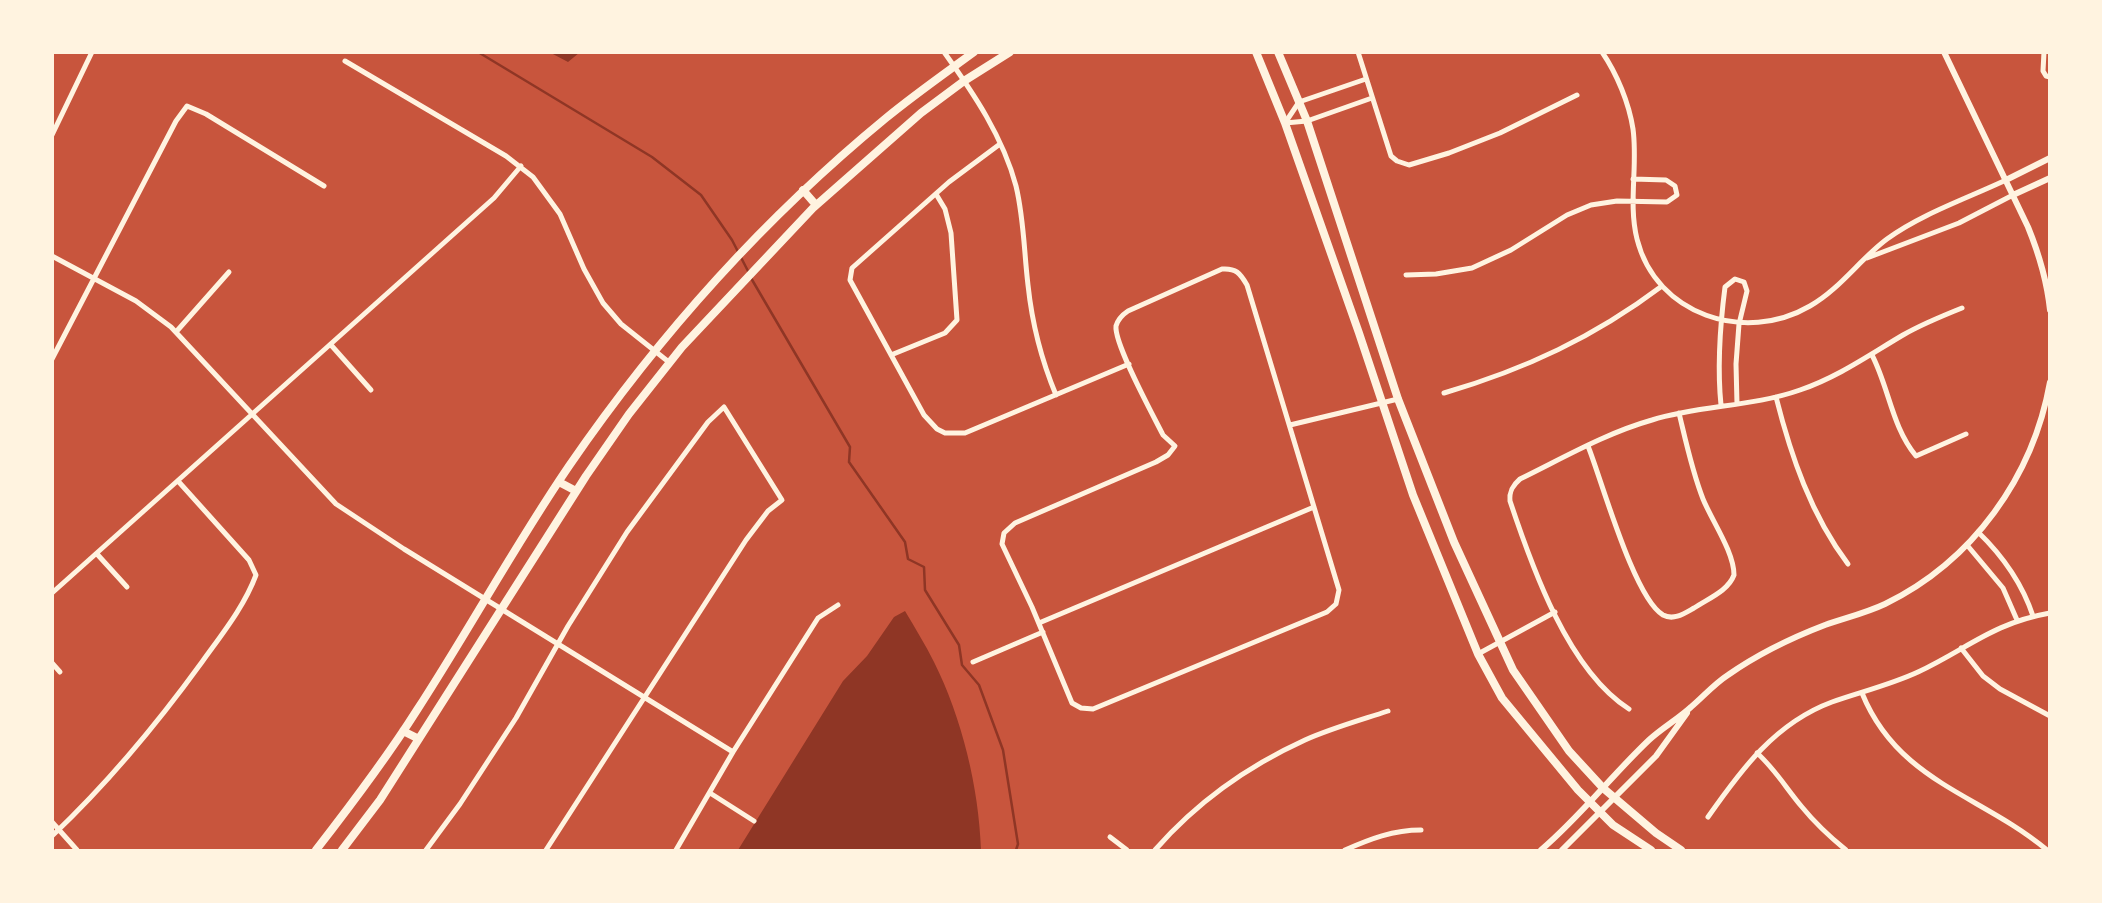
<!DOCTYPE html>
<html>
<head>
<meta charset="utf-8">
<style>
	body { margin:0 }
	#map { position:relative; width:2102px; height:903px; overflow:hidden; background:#c8553d; font-family:"Public Sans",sans-serif }
	canvas { display:block }
	.frame { position:absolute; inset:0; border:54px solid #fff3e0; pointer-events:none }
</style>
</head>
<body>
<div id="map">
<canvas width="2102" height="903"></canvas>
<div class="frame"></div>
</div>
<script>
const g = document.querySelector('canvas').getContext('2d');
g.lineJoin = 'round';
function fillPath(path, color) { g.fillStyle = color; g.fill(path, 'evenodd'); }
function strokePath(path, color, width, dash) { g.strokeStyle = color; g.lineWidth = width; g.lineCap = dash ? 'butt' : 'round'; g.setLineDash(dash || []); g.stroke(path); }
const water = new Path2D(`
	M551,53h28l-11,9z
	M905,611c10,17 20,33 29,51 28,56 45,126 47,188h-243l105,-169 24,-25 27,-39z`);
const stream = new Path2D(`
	M478,52l174,105 49,38 31,45 17,33
	M751,278l99,169 -1,15 56,80 3,17 16,8 1,23 34,55 3,20 17,20 24,65 15,94 -2,6`);
const minor = new Path2D(`
	M944,52c30,42 59,85 72,134 8,33 8,66 12,99 4,38 13,74 28,110
	M1358,52l33,104 6,5 12,4 40,-12 51,-20 77,-38
	M1602,52c15,22 27,51 31,77 5,37 -5,74 4,110 19,76 108,105 173,67 30,-17 50,-47 77,-67 34,-25 81,-41 119,-59
	M2044,52l-1,19 3,5 4,1
	M345,61l161,95 27,21 27,37 24,55 19,34 18,21 49,39
	M1285,123l14,-21 67,-23
	M1285,123l22,-2 65,-23
	M52,135l40,-83
	M1000,144l-51,38 -97,86 -2,12 74,135 13,14 8,4h20l164,-69
	M52,256l84,45 35,26 165,177 68,45 329,203
	M1867,258l92,-35 54,-28
	M1222,269c14,-1 18,4 25,16l92,305 -3,14 -9,8 -234,97 -12,-1 -9,-5 -40,-96 -30,-63 2,-11 11,-10 141,-61 12,-7 7,-9 -12,-11c-10,-20 -49,-91 -47,-109 2,-7 6,-11 12,-15z
	M1406,275l30,-1 36,-6 39,-18 56,-35 24,-10 26,-4 50,1 10,-7 -2,-9 -9,-6 -33,-1
	M176,332l53,-60
	M331,345l40,45
	M891,355l54,-22 12,-13 -6,-87 -6,-24 -9,-15
	M1872,355c17,33 20,72 44,101l50,-22
	M52,359l124,-238 11,-15 19,8 118,72
	M1444,393c82,-24 150,-56 218,-107
	M1776,397c15,59 35,118 72,167
	M1721,405c-4,-39 -1,-79 4,-118l10,-8 9,3 3,9 -8,33 -3,40 1,40
	M1290,425l108,-26
	M1588,446c14,35 46,152 75,169 11,6 22,-2 31,-7 15,-10 34,-17 40,-33 0,-23 -22,-54 -31,-76 -11,-28 -17,-57 -24,-86
	M1978,532c26,25 44,51 55,84
	M1967,545l36,43 14,32
	M97,554l30,33
	M52,593l442,-395 27,-32
	M1039,623l275,-116
	M1961,648l22,28 17,13 50,27
	M1478,654l77,-42
	M973,662l70,-30
	M52,663l8,9
	M1862,693c36,89 118,101 185,157
	M1629,709c-61,-39 -97,-142 -119,-208 -1,-10 3,-16 10,-22 43,-21 86,-46 132,-59 48,-15 100,-13 148,-30 38,-13 69,-35 103,-55 19,-11 39,-19 59,-27
	M1757,753c18,16 29,35 45,54 13,16 28,30 44,43
	M710,793l44,28
	M1708,817c33,-47 67,-94 124,-115 28,-10 58,-17 86,-30 49,-23 75,-49 132,-59
	M52,822l25,28
	M52,836c56,-53 105,-112 150,-174 20,-28 42,-55 54,-87l-7,-15 -71,-79
	M1110,837l17,13
	M426,850l34,-46 56,-86 52,-92 59,-94 81,-110 16,-15 58,93 -14,11 -22,29 -200,310
	M676,850l57,-98 85,-134 20,-13
	M1155,850c41,-47 93,-84 150,-110 27,-12 56,-20 83,-29
	M1345,850c25,-11 48,-20 76,-20`);
const tertiary = new Path2D(`
	M1944,52l84,175c11,27 19,54 22,83
	M2006,180l44,-22
	M2013,195l37,-17
	M1541,850c39,-33 71,-75 108,-110 13,-12 29,-21 42,-33 12,-10 23,-23 37,-32 30,-21 63,-37 97,-50 20,-7 41,-12 60,-21 88,-43 148,-127 165,-222
	M1562,850l94,-94 31,-43`);
const secondary = new Path2D(`
	M1256,52l29,71 74,210 54,162 65,159 24,44 76,92 35,35 38,25
	M1278,52l29,69 91,278 56,143 59,128 56,81 34,37 53,45 25,17
	M803,190l13,15
	M559,482l17,9
	M403,731l16,8
	M316,850c35,-45 70,-91 101,-140 52,-80 98,-165 152,-244 90,-131 194,-247 317,-348 28,-23 58,-44 88,-66
	M342,850l38,-50 206,-324 43,-62 53,-67 131,-139 108,-95 43,-32 46,-29`);
fillPath(water, '#8f3625');
strokePath(stream, '#8f3625', 2.5);
strokePath(minor, '#fff3e0', 5);
strokePath(tertiary, '#fff3e0', 6);
strokePath(secondary, '#fff3e0', 8);
</script>
</body>
</html>
